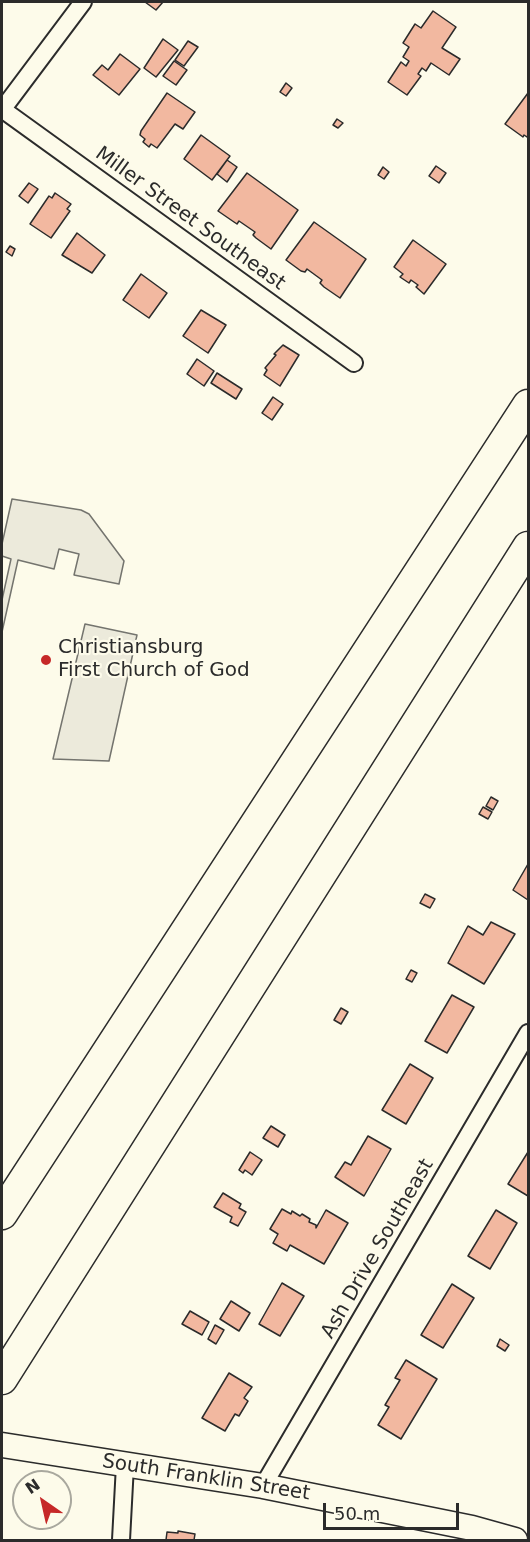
<!DOCTYPE html>
<html>
<head>
<meta charset="utf-8">
<style>
	body { margin:0 }
	#map { position:relative; width:530px; height:1542px; overflow:hidden; background:#fdfbea; font-family:"DejaVu Sans",sans-serif }
	canvas { display:block }
	.frame { position:absolute; inset:0; border:3px solid #2b2b2b; pointer-events:none }
	.north { position:absolute; left:12px; top:1470px; width:60px; height:60px; box-sizing:border-box; background:#fdfbea; border:2px solid #a9a89e; border-radius:50%; rotate:326deg; font-size:16px; font-weight:700; line-height:24px; text-align:center; color:#2b2b2b }
	.north::after { content:''; display:block; margin:auto; width:21px; height:27px; background:#c62828; clip-path:polygon(50% 0,100% 100%,50% 72%,0 100%) }
	.scale { position:absolute; left:323px; top:1503px; width:136px; height:27px; box-sizing:border-box; border:3px solid #2b2b2b; border-top:0; padding-left:8px; font-size:18px; line-height:21px; white-space:nowrap; color:#2b2b2b; -webkit-text-stroke:4px #fdfbea; paint-order:stroke }
</style>
</head>
<body>
<div id="map">
<canvas width="530" height="1542"></canvas>
<div class="frame"></div>
<div class="north">N</div>
<div class="scale">50 m</div>
</div>
<script>
const g = document.querySelector('canvas').getContext('2d');
g.lineJoin = 'round';
function fillPath(path, color) { g.fillStyle = color; g.fill(path, 'evenodd'); }
function strokePath(path, color, width, dash) { g.strokeStyle = color; g.lineWidth = width; g.lineCap = dash ? 'butt' : 'round'; g.setLineDash(dash || []); g.stroke(path); }
function drawText(font, color, halo, rows, align = 'center') {
  g.font = font + ' "DejaVu Sans",sans-serif'; g.lineWidth = 4.5; g.setLineDash([]); g.textBaseline = 'middle'; g.strokeStyle = halo; g.fillStyle = color; for (const [text, x, y, turn = 0] of rows) {
    g.save(); g.translate(x, y); g.rotate((+turn || 0) * Math.PI / 180); g.textAlign = isNaN(turn) ? turn : align; if (halo) g.strokeText(text, 0, 0); g.fillText(text, 0, 0); g.restore();
  }
}
const parking = new Path2D(`
	M12,499l69,11 8,4 35,47 -5,23 -45,-9 5,-21 -20,-5 -5,20 -36,-9 -16,72v-32l9,-41 -9,-3v-12z
	M85,624l52,11 -28,126 -56,-2z`);
const building = new Path2D(`
	M145,2h18l-7,8z
	M433,11l23,16 -14,21 18,11 -11,16 -18,-12 -5,8 -4,-3 -4,6 3,2 -14,19 -19,-13 13,-20 5,4 3,-5 -6,-4 6,-10 -6,-4 12,-19 6,4z
	M163,39l15,11 -22,27 -12,-9z
	M188,41l10,6 -14,19 -9,-6z
	M120,54l20,15 -21,26 -26,-20 9,-10 6,5z
	M174,61l13,9 -11,15 -13,-9z
	M286,83l6,5 -6,8 -6,-4z
	M167,93l28,19 -12,17 -8,-5 -18,24 -6,-4 -2,3 -6,-5 2,-3 -5,-4 1,-4z
	M528,93v42l-1,2 -3,-2 -1,2 -18,-13z
	M337,119l6,4 -5,5 -5,-3z
	M201,135l29,21 -18,24 -28,-21z
	M227,160l10,7 -10,15 -10,-8z
	M436,166l10,7 -7,10 -10,-7z
	M383,167l6,5 -5,7 -6,-4z
	M247,173l51,37 -27,39 -15,-11 -3,-3 2,-3 -16,-11 -2,3 -3,-2 -16,-11z
	M29,183l9,6 -10,14 -9,-7z
	M55,193l16,11 -4,5 3,2 -19,27 -21,-14 19,-28 3,2z
	M314,222l52,37 -26,39 -16,-11 -4,-4 2,-3 -15,-11 -2,3 -4,-1 -15,-11z
	M77,233l28,22 -13,18 -30,-18z
	M413,240l33,24 -22,30 -8,-7 2,-2 -7,-5 -2,3 -9,-6 3,-3 -9,-7z
	M10,246l5,3 -3,7 -6,-4z
	M141,274l26,19 -18,25 -26,-18z
	M201,310l25,15 -18,28 -25,-17z
	M283,345l16,10 -19,31 -16,-11 3,-5 -2,-2 11,-13 -2,-1z
	M197,359l17,12 -10,15 -17,-12z
	M217,373l25,16 -6,10 -25,-16z
	M273,397l10,7 -11,16 -10,-7z
	M491,797l7,4 -5,9 -7,-4z
	M483,807l9,5 -4,7 -9,-5z
	M528,864v36l-15,-10z
	M425,894l10,5 -5,9 -10,-5z
	M491,922l24,12 -31,50 -36,-21 20,-37 15,9z
	M411,970l6,3 -5,9 -6,-3z
	M452,995l22,12 -27,46 -22,-12z
	M341,1008l7,4 -7,12 -7,-4z
	M410,1064l23,14 -27,46 -24,-14z
	M271,1126l14,9 -7,12 -15,-9z
	M368,1136l23,13 -27,47 -29,-19 10,-15 6,3z
	M250,1152l12,8 -10,15 -7,-5 -2,3 -4,-3z
	M528,1152v44l-20,-12z
	M223,1193l18,11 -2,4 7,4 -8,14 -8,-4 2,-5 -18,-10z
	M282,1209l9,5 1,-3 8,5 2,-2 8,5 -1,3 7,3v3l10,-18 22,13 -24,41 -34,-19 -3,6 -14,-8 5,-9 -8,-5z
	M496,1210l21,13 -27,46 -22,-13z
	M282,1283l22,13 -24,40 -21,-12z
	M452,1284l22,14 -31,50 -22,-13z
	M231,1301l19,12 -11,18 -19,-12z
	M190,1311l19,11 -7,13 -20,-11z
	M215,1325l9,5 -8,14 -8,-5z
	M500,1339l9,6 -4,6 -8,-5z
	M406,1360l31,19 -36,60 -23,-14 11,-18 -4,-2 15,-25 -5,-2z
	M229,1373l23,14 -8,11 4,3 -9,15 -4,-2 -10,17 -23,-13z
	M178,1531l17,3 -1,6h3h-31l1,-8 11,1z`);
const minor = new Path2D(`
	M2,109l352,254
	M2,110l81,-108
	M263,1486l265,-453
	M121,1540l4,-75`);
const secondary = new Path2D(`
	M2,1445l261,41 209,42 43,12`);
const motorway = new Path2D(`
	M2,1214l526,-809
	M2,1379l526,-832`);
const markers = [
	[46,660,6,"#c62828"]
];
const streetNames = [
	["Miller Street Southeast",190,219,36],
	["Ash Drive Southeast",378,1249,-60],
	["South Franklin Street",206,1478,9]
];
const poiNames = [
	["Christiansburg",58,648],
	["First Church of God",58,671]
];
fillPath(parking, '#eceadb');
strokePath(parking, '#74746e', 1.5);
fillPath(building, '#f2b8a0');
strokePath(building, '#2b2b2b', 1.5);
strokePath(minor, '#2b2b2b', 20);
strokePath(secondary, '#2b2b2b', 27);
strokePath(motorway, '#2b2b2b', 33);
strokePath(minor, '#fdfbea', 16);
strokePath(secondary, '#fdfbea', 24);
strokePath(motorway, '#fdfbea', 30);
for (const [x, y, r, color] of markers) { const dot = new Path2D(); dot.arc(x, y, r, 0, 2 * Math.PI); g.fillStyle = color; g.fill(dot); strokePath(dot, '#fdfbea', 2); }
drawText('20px', '#2b2b2b', '#fdfbea', streetNames);
drawText('20px', '#2b2b2b', '#fdfbea', poiNames, 'left');
</script>
</body>
</html>
